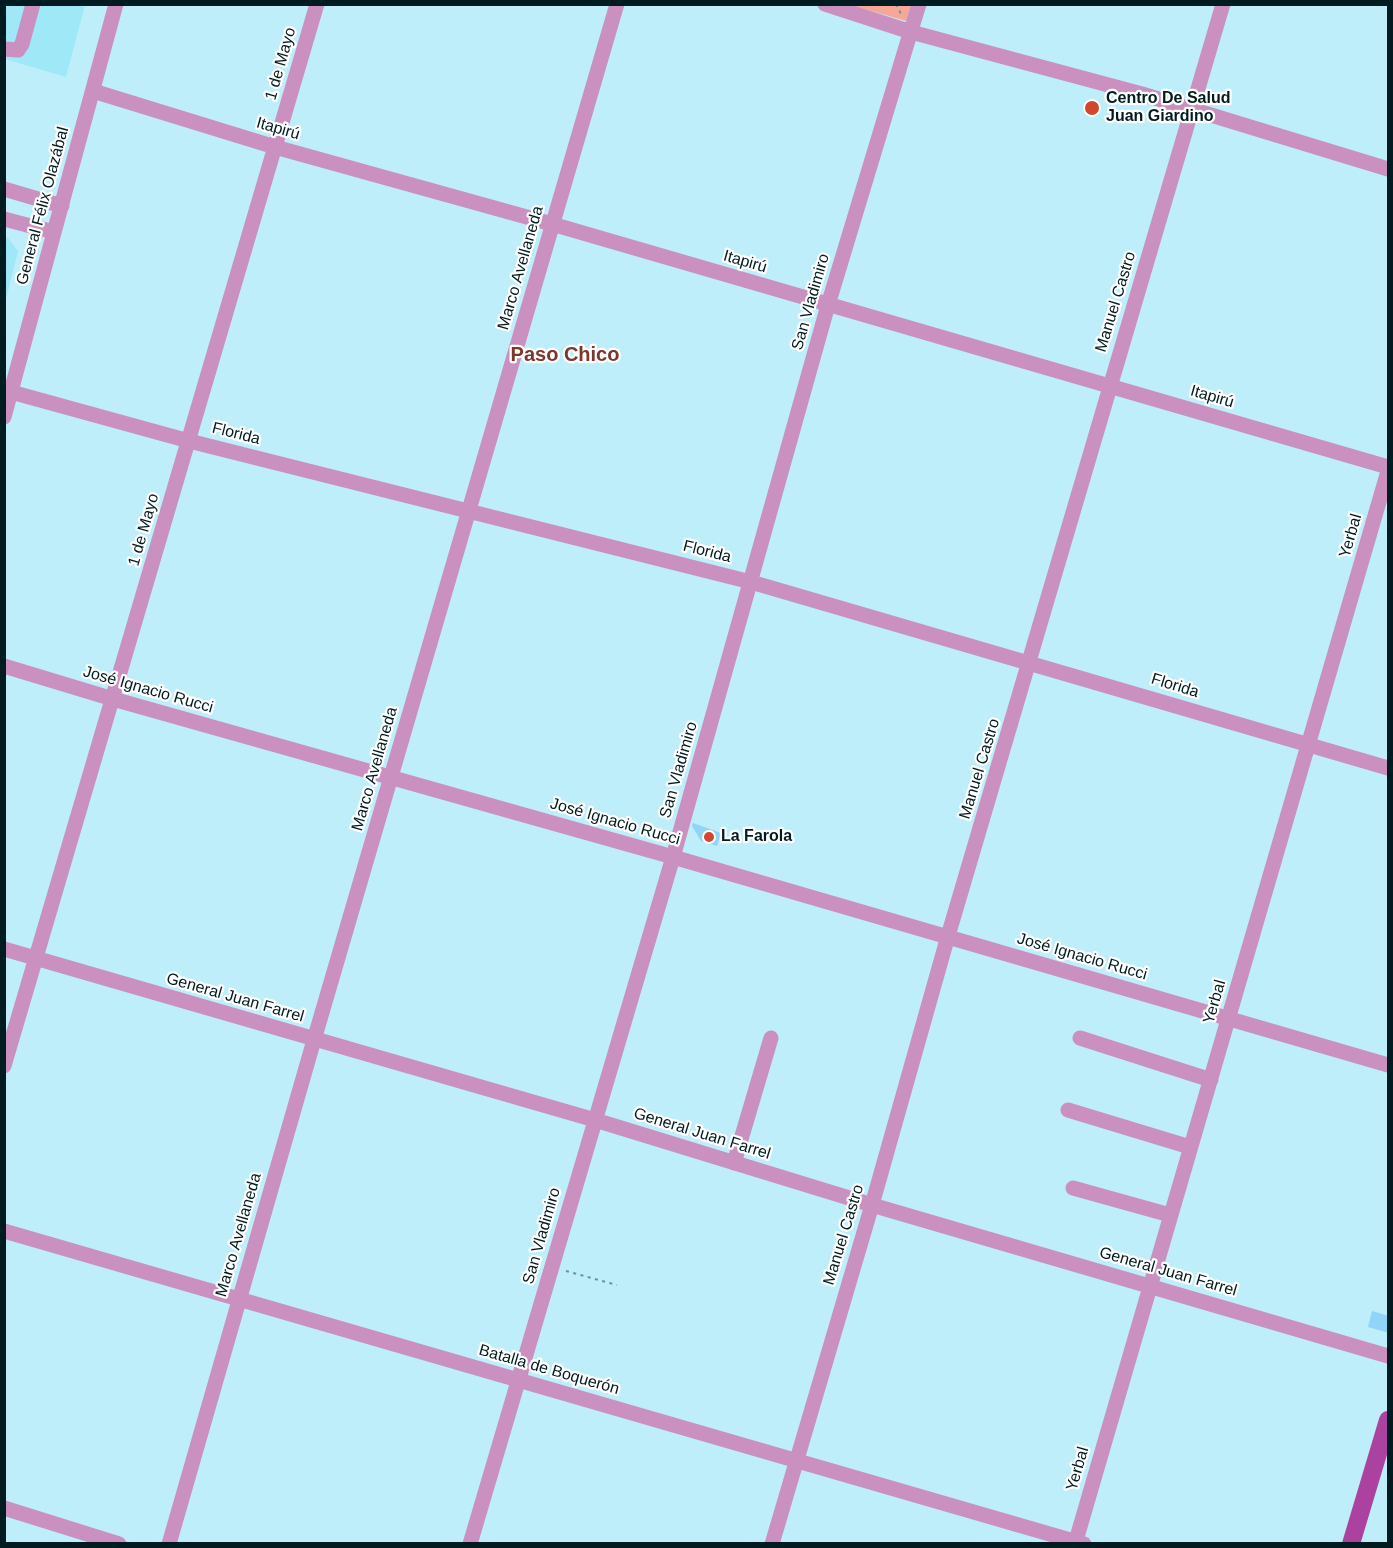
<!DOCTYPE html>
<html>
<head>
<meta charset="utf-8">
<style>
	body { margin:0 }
	#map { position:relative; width:1393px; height:1548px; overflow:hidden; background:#beeef9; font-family:Helvetica,sans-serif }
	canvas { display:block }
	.frame { position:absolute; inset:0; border:6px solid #011c21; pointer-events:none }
</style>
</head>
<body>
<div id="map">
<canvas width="1393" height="1548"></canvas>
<div class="frame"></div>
</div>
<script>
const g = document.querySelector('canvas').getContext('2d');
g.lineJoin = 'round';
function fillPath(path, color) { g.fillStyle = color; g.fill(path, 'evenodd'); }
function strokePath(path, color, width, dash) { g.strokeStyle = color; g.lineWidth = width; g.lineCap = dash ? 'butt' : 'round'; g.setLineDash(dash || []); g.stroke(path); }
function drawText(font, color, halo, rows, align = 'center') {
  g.font = font + ' Helvetica,sans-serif'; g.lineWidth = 4.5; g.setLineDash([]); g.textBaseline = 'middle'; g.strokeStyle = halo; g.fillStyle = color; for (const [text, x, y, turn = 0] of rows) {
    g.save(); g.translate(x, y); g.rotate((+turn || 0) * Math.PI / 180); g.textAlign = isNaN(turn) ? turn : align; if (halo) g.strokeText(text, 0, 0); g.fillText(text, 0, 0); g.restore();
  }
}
const built = new Path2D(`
	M4,5h81l-19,72 -61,-18z
	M5,237l3,1 10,13 -13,52z`);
const green = new Path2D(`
	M851,5h60l-5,16z`);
const building = new Path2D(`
	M693,823l28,10 -4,13 -16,-5 -9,-15z
	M1372,1311l17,5v17l-21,-6z`);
const path = new Path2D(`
	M896,4l5,10
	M566,1271l51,14`);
const minor = new Path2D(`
	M825,4l86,28 231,62 246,75
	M4,49l14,1 4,-6 11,-40
	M93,91l182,56 277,77 836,243
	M4,189l58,17
	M4,219l50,13
	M11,392l178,49 562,141 637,186
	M4,417l112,-413
	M4,666l109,33 560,158 715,208
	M4,949l591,171 277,85 516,151
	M1080,1038l131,42
	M4,1066l313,-1062
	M1068,1110l122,37
	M734,1163l37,-125
	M1073,1188l97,27
	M4,1231l1080,313
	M4,1508l115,36
	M169,1544l145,-504 303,-1036
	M470,1544l203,-687 155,-552 91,-301
	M772,1544l100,-339 76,-269 275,-932
	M1075,1544l313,-1073`);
const major = new Path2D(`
	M1351,1544l37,-124`);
const markers = [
	[1092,108,8,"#d1462c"],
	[709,837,6,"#d1462c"]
];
const streetNames = [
	["1 de Mayo",281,64,-74],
	["Itapirú",278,129,16],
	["General Félix Olazábal",43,206,-75],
	["Itapirú",745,262,16],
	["Marco Avellaneda",521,268,-74],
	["San Vladimiro",811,302,-74],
	["Manuel Castro",1116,302,-73],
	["Itapirú",1212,397,16],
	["Florida",236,434,14],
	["1 de Mayo",144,530,-74],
	["Yerbal",1351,536,-74],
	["Florida",707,552,14],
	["Florida",1175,686,17],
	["José Ignacio Rucci",148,690,16],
	["Marco Avellaneda",375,769,-74],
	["Manuel Castro",980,769,-73],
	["San Vladimiro",679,770,-74],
	["José Ignacio Rucci",615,822,16],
	["José Ignacio Rucci",1082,957,16],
	["General Juan Farrel",235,998,16],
	["Yerbal",1215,1002,-74],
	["General Juan Farrel",702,1134,17],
	["Marco Avellaneda",239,1235,-74],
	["Manuel Castro",844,1235,-73],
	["San Vladimiro",542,1236,-74],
	["General Juan Farrel",1168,1272,16],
	["Batalla de Boquerón",549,1370,16],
	["Yerbal",1078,1469,-74]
];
const poiNames = [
	["Centro De Salud",1106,99],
	["Juan Giardino",1106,117],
	["La Farola",721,837]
];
const quarterNames = [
	["Paso Chico",565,355]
];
fillPath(built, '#9ee8f8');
fillPath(green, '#f7a796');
fillPath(building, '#90d4f9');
strokePath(path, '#6c939b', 2, [3, 4.5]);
strokePath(minor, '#ca91c0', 15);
strokePath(major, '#ac429f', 18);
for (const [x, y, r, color] of markers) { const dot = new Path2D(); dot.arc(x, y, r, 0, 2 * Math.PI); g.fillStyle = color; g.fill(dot); strokePath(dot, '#fff', 2); }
drawText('16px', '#011c21', '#fff', streetNames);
drawText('bold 16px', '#011c21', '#fff', poiNames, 'left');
drawText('bold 20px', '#7c3729', '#fff', quarterNames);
</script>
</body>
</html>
